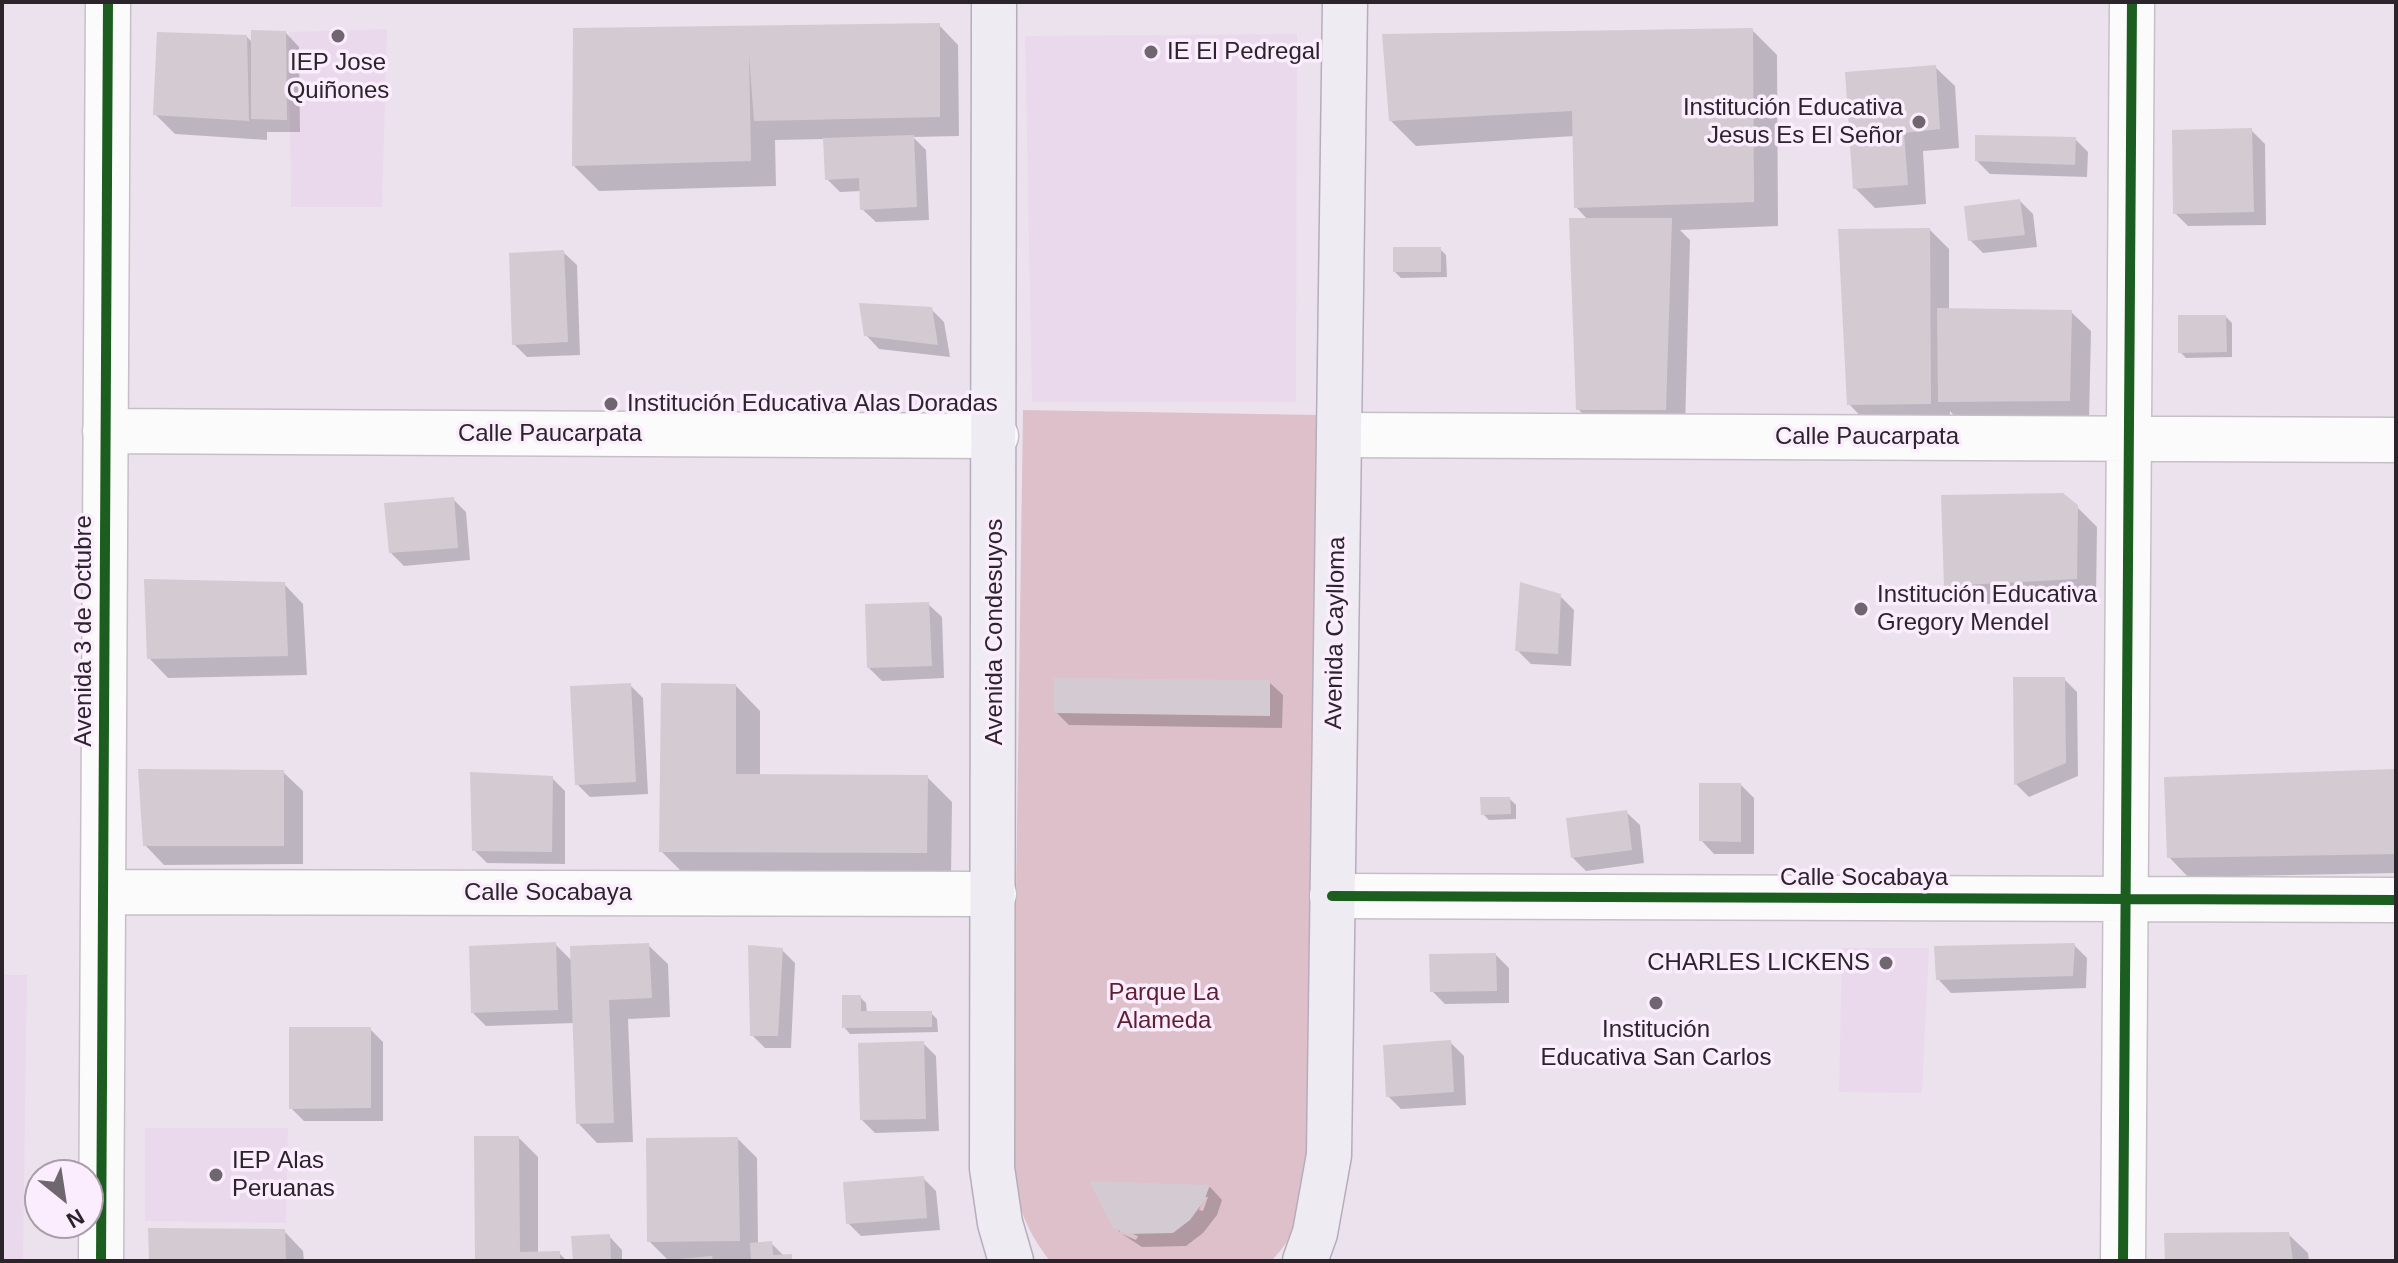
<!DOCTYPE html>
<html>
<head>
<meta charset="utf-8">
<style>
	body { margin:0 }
	#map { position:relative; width:2398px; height:1263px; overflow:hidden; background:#ece2ee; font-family:Arial,sans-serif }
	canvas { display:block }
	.frame { position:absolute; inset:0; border:4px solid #2b242b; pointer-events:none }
	.north { position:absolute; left:24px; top:1159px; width:80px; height:80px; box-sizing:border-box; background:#fbedfd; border:2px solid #a89da9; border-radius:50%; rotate:150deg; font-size:22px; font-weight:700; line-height:32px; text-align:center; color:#2b242b }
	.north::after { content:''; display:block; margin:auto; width:28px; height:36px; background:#6f666f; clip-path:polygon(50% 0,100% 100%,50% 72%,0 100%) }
</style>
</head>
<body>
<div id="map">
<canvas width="2398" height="1263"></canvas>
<div class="frame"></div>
<div class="north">N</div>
</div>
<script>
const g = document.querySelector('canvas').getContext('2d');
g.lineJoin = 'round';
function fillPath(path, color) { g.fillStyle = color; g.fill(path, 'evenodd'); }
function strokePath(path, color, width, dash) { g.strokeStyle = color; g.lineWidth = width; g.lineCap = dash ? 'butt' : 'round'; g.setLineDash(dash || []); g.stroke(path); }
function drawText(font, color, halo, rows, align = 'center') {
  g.font = font + ' Arial,sans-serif'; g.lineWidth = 7; g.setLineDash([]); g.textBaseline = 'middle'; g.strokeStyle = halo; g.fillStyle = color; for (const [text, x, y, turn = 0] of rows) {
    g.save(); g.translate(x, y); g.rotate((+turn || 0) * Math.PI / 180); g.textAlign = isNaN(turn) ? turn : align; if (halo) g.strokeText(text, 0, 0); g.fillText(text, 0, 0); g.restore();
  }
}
const built = new Path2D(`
	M387,29l-5,178h-91l-2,-175z
	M1297,34l-1,368h-264l-7,-366z
	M1842,948h87l-7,145 -83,-1z
	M2,975h25l-4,286h-21z
	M145,1128h143l-2,95 -141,-2z`);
const green = new Path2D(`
	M1023,410l296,5 -7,743c-7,40 -11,74 -41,103h-221c-22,-28 -32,-53 -38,-89z`);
const shadow = new Path2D(`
	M939,25l19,20 1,91 -46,1 13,13 3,70 -53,2 -14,-13v-18l-22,1 -13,-13 -2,-40 -50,1 1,46 -177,5 -25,-25 1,-136z
	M1752,30l25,25 1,171 -98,4 10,10 -5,188 -87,1 -20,-20 10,-189 -12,-13 -2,-71 -158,10 -25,-25z
	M286,33l13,14 1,85h-33v8l-92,-6 -19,-19 91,-78 6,6z
	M1935,67l20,19 4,62 -36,3 3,53 -51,4 -20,-20z
	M2251,130l14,14 1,81 -78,1 -13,-13z
	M2075,139l13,13 -1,25 -97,-3 -13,-13z
	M2020,201l13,13 4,33 -54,6 -13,-13z
	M1930,230l19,19v61l122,2 20,19 -2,89 -130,1 -9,-10v12l-82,1 -19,-20z
	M1440,249l6,6 1,22 -46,1 -6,-6z
	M563,252l14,13 3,90 -53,2 -13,-13z
	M931,309l13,13 6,35 -71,-8 -13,-14z
	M2226,317l6,6v34l-46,1 -6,-6z
	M453,499l13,13 4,48 -66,6 -14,-14z
	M2077,507l20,20 -1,71 -130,7 -20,-20z
	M284,584l19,20 4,71 -139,3 -19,-20z
	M1560,596l14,14 -3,56 -40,-2 -13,-13z
	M928,604l14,13 2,61 -62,3 -13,-13z
	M2064,679l13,13 1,84 -49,21 -13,-13z
	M1269,682l14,13 -1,33 -213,-3 -13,-13z
	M630,685l13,13 5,96 -58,3 -13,-13z
	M736,686l24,25v66h167l25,25 -1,75 -265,-1 -25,-25z
	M2394,771l2,102 -208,4 -19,-20z
	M283,772l20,19v73l-139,1 -19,-20z
	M552,778l13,13v73l-78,-1 -13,-13z
	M1741,785l13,13v56h-40l-13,-14z
	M1510,799l6,6v14l-27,1 -6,-6z
	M1626,812l14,13 4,38 -58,8 -13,-13z
	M555,944l17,17 76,-16 20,19 2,53 -42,2 5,123 -36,1 -19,-20 -4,-100 -88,3 -13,-13z
	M2074,945l13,13 -1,30 -135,5 -13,-14z
	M782,950l13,13 -4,85h-26l-13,-13z
	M1496,955l13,13v35l-64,1 -13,-13z
	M860,997l6,6 1,10h64l6,6 1,13 -88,2 -6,-7z
	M370,1029l13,13v79h-79l-13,-13z
	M1450,1042l14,14 2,49 -65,4 -13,-13z
	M923,1043l13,13 3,75 -64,2 -13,-13z
	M519,1138l19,19v96h21l8,8h-90z
	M738,1139l19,19 1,86 13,-1 13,13 12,5h-127l-20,-20z
	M923,1178l13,13 4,39 -79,6 -13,-13z
	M1093,1183l117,4 12,13 -5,15 -14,18 -17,13 -44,1 -20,-13 14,6 2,-4 -18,-7v3l-5,-5zM1204,1197h4l-5,14 -4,-1z
	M284,1231l19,20 1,10h-153z
	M2288,1234l20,19 1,8h-142z
	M609,1236l13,14v11h-47z`);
const building = new Path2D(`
	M940,23v94l-186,4 -5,-67 2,107 -179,5 1,-138z
	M1753,28l1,174 -180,6 -2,-97 -183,10 -7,-87z
	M251,30l35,1 1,89 -36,-1z
	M157,32l90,3 2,86 -96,-6z
	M1936,65l4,64 -36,4 4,52 -55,4 -8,-117z
	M2252,128l2,84 -81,2 -1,-84z
	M914,135l3,72 -57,3 -1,-32 -34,2 -2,-42z
	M1975,135l101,2 -1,28 -100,-4z
	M2020,199l5,36 -57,6 -4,-35z
	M1569,218h103l-6,192h-90z
	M1930,228l1,176 -84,1 -9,-176z
	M1393,247h48v25h-48z
	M564,250l4,92 -56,3 -3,-92z
	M859,303l73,4 6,38 -74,-9z
	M1937,308l135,2 -2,91 -132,1z
	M2178,315h48l1,37 -49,1z
	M2063,493l15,12 -1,74 -133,7 -3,-91z
	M454,497l4,51 -69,5 -5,-50z
	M144,579l141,3 3,74 -141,3z
	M1520,582l41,12 -3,60 -43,-3z
	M929,602l3,64 -65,2 -2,-64z
	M2013,677h52l1,86 -52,22z
	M1054,678l216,2v36l-216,-3z
	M631,683l5,99 -61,3 -5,-99z
	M661,683l75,1v90l192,1 -1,78 -268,-1z
	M138,769l146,1v76h-141z
	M2394,769l2,85 -229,4 -3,-81z
	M470,772l83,4 -1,76 -80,-1z
	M1699,783h42v59l-42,-1z
	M1480,797h30l1,17 -30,1z
	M1627,810l5,40 -61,8 -5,-40z
	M556,942l2,68 -87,3 -2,-67z
	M649,943l3,55 -43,2 5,123 -38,1 -6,-178z
	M2075,943l-2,33 -137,4 -2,-34z
	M748,945l35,3 -5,88h-28z
	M1496,953l1,38 -67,1 -1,-38z
	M842,995h19v16h71v16l-90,1z
	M289,1027h82v81l-82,1z
	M1451,1040l3,52 -68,5 -3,-52z
	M924,1041l2,78 -66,1 -2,-77z
	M474,1136h45l1,116 40,-1v10h-85z
	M738,1137l2,104 -93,1 -1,-104z
	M924,1176l3,42 -81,6 -3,-42z
	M1089,1181l121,4 -6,16 -14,19 -17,13 -45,1 -15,-6z
	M148,1228l137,1 1,32h-137z
	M2289,1232l4,29h-128l-1,-28z
	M610,1234l1,27h-38l-2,-25z
	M772,1241l1,14 19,-1v7h-41l-1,-18z
	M712,1256l1,5h-34v-2z`);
const minor = new Path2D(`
	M105,431l891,5
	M1339,435l1057,5
	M103,892l891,2
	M1332,896l1064,4
	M101,1261l7,-1259
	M2123,1261l9,-1259`);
const major = new Path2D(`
	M994,2l-2,1166 8,55 11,38
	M1305,1261l10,-28 14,-78 16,-1153`);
const cycleway = new Path2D(`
	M1332,896l1064,4
	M101,1261l7,-1259
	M2123,1261l9,-1259`);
const markers = [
	[338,36,8,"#6f666f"],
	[1151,52,8,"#6f666f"],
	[1919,122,8,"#6f666f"],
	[611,404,8,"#6f666f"],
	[1861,609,8,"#6f666f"],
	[1886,963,8,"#6f666f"],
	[1656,1003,8,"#6f666f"],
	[216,1175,8,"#6f666f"]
];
const poiNames = [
	["IE El Pedregal",1167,52],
	["IEP Jose",338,63,"center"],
	["Quiñones",338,91,"center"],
	["Institución Educativa",1903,108,"right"],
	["Jesus Es El Señor",1903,136,"right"],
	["Institución Educativa Alas Doradas",627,404],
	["Institución Educativa",1877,595],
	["Gregory Mendel",1877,623],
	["CHARLES LICKENS",1870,963,"right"],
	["Institución",1656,1030,"center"],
	["Educativa San Carlos",1656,1058,"center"],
	["IEP Alas",232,1161],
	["Peruanas",232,1189]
];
const streetNames = [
	["Calle Paucarpata",550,434],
	["Calle Paucarpata",1867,437],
	["Avenida 3 de Octubre",84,631,-90],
	["Avenida Condesuyos",995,632,-90],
	["Avenida Caylloma",1336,633,-89],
	["Calle Socabaya",1864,878],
	["Calle Socabaya",548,893]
];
const parkNames = [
	["Parque La",1164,993],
	["Alameda",1164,1021]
];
fillPath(built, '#ead9ec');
fillPath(green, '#ddc0ca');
fillPath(shadow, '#0003');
fillPath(building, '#d3cad2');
strokePath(minor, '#c7bfc8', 47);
strokePath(major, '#b6adbc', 47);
strokePath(minor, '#fcfbfc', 44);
strokePath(major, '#efebf2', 44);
strokePath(cycleway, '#1b5e20', 10);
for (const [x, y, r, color] of markers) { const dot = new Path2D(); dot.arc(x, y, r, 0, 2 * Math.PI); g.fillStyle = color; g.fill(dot); strokePath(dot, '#fbedfd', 3); }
drawText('24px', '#2b242b', '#fbedfd', poiNames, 'left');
drawText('24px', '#2b242b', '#fbedfd', streetNames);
drawText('24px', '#601e2f', '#fbedfd', parkNames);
</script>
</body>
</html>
